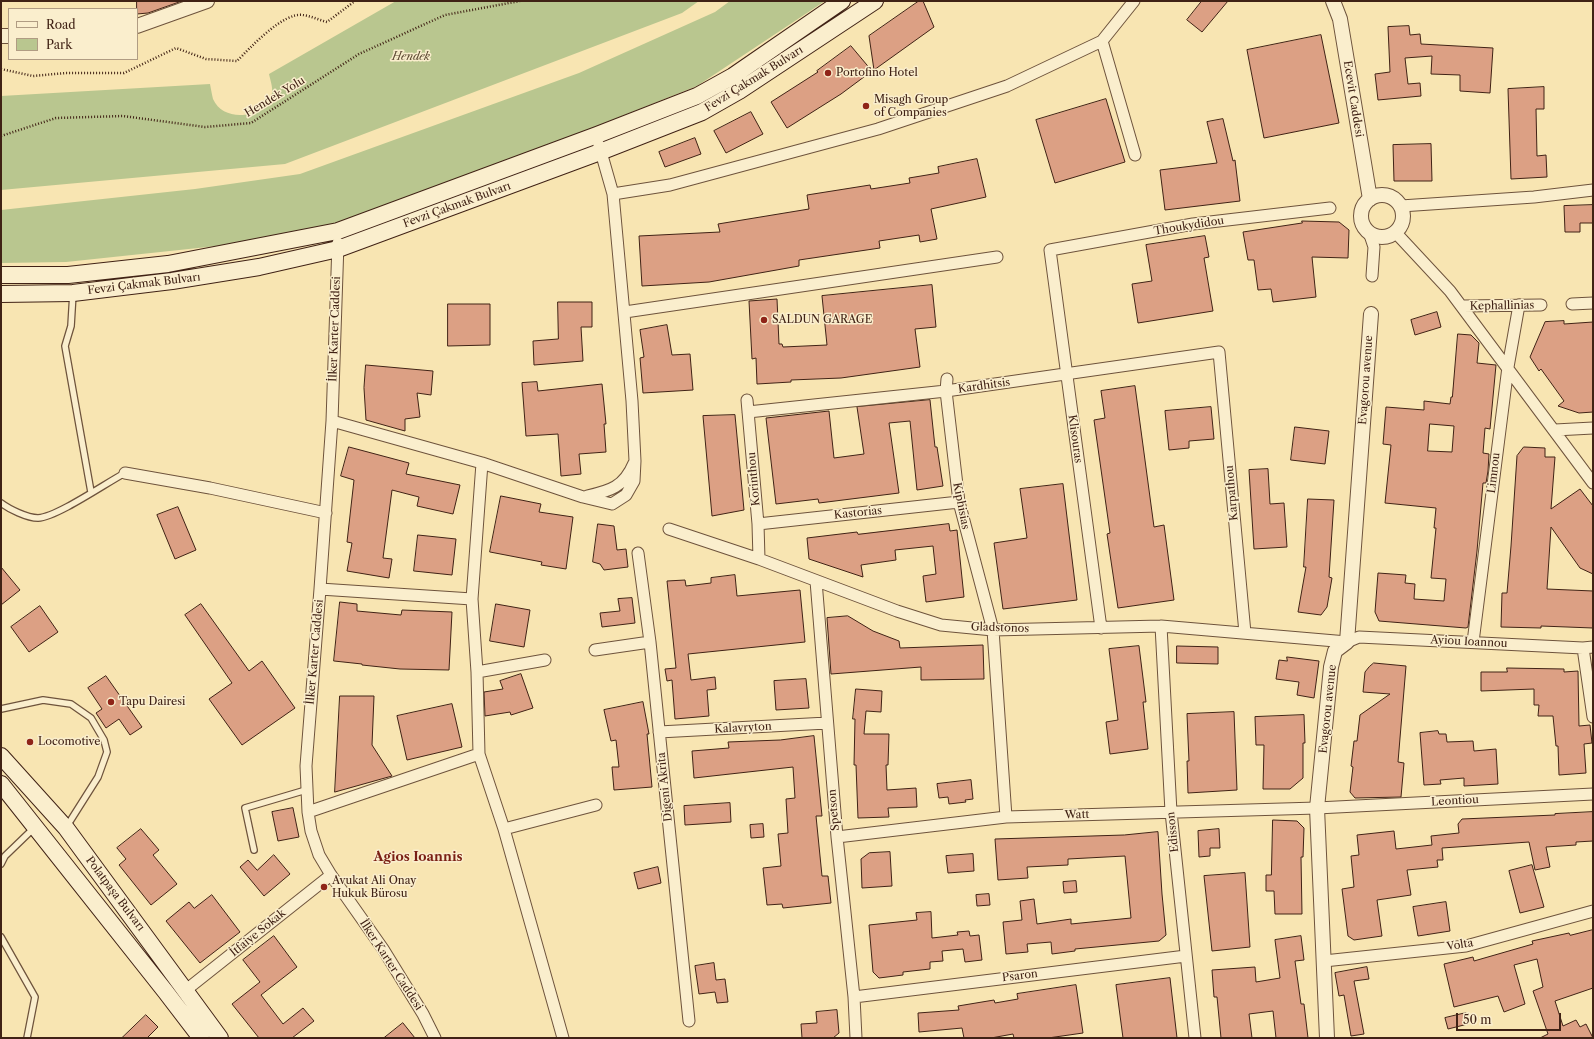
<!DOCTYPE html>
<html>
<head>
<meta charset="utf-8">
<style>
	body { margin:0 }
	#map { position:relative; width:1594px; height:1039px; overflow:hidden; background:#f8e5b2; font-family:"Libre Caslon Text",serif }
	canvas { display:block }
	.frame { position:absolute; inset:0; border:2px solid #402215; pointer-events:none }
	.legend { position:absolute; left:8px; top:8px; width:130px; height:52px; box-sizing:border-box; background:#faeecd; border:1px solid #b09c83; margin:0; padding:5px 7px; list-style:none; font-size:12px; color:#402215 }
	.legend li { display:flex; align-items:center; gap:8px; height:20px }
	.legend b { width:20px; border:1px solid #b09c83 }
	.scale { position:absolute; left:1456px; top:1013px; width:105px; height:18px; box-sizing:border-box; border:2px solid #402215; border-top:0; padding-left:5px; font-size:12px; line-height:14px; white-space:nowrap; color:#402215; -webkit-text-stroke:3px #faeecd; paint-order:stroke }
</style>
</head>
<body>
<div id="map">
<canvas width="1594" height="1039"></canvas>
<div class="frame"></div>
<ul class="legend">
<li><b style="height:5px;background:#faeecd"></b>Road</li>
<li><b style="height:11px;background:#b9c68f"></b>Park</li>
</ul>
<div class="scale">50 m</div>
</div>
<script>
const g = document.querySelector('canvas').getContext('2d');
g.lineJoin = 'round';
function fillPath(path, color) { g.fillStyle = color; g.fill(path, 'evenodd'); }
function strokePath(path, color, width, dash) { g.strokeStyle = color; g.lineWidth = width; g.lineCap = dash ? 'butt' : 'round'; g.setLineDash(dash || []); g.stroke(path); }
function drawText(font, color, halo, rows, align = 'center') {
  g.font = font + ' "Libre Caslon Text",serif'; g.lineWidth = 3; g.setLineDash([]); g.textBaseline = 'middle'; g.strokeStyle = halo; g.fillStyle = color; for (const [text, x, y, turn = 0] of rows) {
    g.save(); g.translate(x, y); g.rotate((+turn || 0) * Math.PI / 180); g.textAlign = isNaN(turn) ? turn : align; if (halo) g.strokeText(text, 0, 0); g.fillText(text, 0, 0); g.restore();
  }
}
const green = new Path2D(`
	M396,1h303l-17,12 -397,151 -284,26v-94l209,-12c1,5 2,11 3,15 11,25 53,19 59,-6 1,-6 -2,-14 -3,-19z
	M730,1h95l-128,85 -110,44 -251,94 -119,22 -151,16 -65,1v-53l194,-21 105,-15 279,-101 136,-61z`);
const building = new Path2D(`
	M137,1h45l-34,12 -11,1z
	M919,1h4l11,26 -60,43 -5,-34z
	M1202,1h26l-26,31 -15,-12z
	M1409,26l1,9 10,-1 1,10 72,4 -3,45 -30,-2v-16l-29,-1 1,-18 -27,2 3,26 12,-1 1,13 -43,4 -3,-26 15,-2 -2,-45z
	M1321,35l18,88 -75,15 -17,-88z
	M851,46l21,25 -31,23 -54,34 -16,-26 47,-30 -1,-1z
	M1544,87v22h-8l1,47 9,-1 1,22 -36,2 -3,-90z
	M1106,99l19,63 -70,21 -19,-63z
	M751,112l12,22 -37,19 -12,-22z
	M1223,119l10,42 2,-1 5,41 -75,9 -5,-40 57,-7 -10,-41z
	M695,138l6,16 -36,13 -6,-15z
	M1431,144l1,37h-38l-1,-36z
	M977,159l9,38 -55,12 6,30 -17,3 -1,-7 -40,6 1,7 -81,12v6l-90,16 -67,4 -3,-50 81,-4 -2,-8 91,-15 -2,-14 63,-10 1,4 39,-6 -1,-5 30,-5 -1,-6z
	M1593,205v18h-13v9h-15l-1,-26z
	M1302,221l37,1 10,8 -1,28 -36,-1 4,40 -43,5 -2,-13 -13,1 -4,-30h-6l-5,-28 59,-9z
	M1205,236l4,21 -5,1 9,53 -75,12 -6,-39 20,-3 -6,-36z
	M932,285l4,42 -21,2 5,38 -79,11 -50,2v2l-34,2 -1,-26 -4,1 -3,-58 28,-2 2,45h3l1,3 44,-2 -5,-49z
	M558,302h34v25h-11l2,34 -49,4 -1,-24 25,-2z
	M448,304h42v41l-42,1z
	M1437,312l4,15 -26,8 -4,-15z
	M1564,321v3l29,-2v90l-14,1 -21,-7 6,-5 -23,-32 -2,2 -9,-14 15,-35z
	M667,325l5,30 18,-1 3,36 -50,3 -3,-35 4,-1 -4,-27z
	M1458,334l13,1 8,8 -2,20 19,2 -6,64 -5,-1 -2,25 6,1 -1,17 -2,12h-3l-6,68 -9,76 -2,1 -87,-7 -4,-9 3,-39 28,2 -1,8 10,1 -1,15 30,2 2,-22 -15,-1 5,-50h-2l2,-20 -51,-5 6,-58 -8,-1 3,-37 38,3v-9l26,3 1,-7h1zM1430,424l24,2 -2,26 -24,-1z
	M366,365l67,6 -2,24 -14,-2 3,24 -15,2v12l-39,-11 -2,-32z
	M537,382l1,9 64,-7 4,40h-2l2,28 -27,2 2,20 -20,2 -3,-42 -32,2 -4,-53z
	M1135,386l19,141 10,-2 10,75 -56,8 -11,-74 3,-1 -16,-113 11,-2 -4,-27z
	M930,400l5,47h2l6,39 -26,4 -7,-69 -21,2 10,70 -80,10 -1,-4 -42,5 -10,-86 63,-7 5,47 30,-4 -7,-47z
	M1211,407l3,32 -25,2v7l-20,2 -4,-39z
	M735,415l9,95 -32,6 -9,-100z
	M1295,427l34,4 -4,33 -34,-4z
	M349,447l60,16 -3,11 54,11 -7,29 -36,-8 2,-9 -27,-7 -9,68 9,1 -3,19 -42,-7 5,-28 -5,-1 7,-62 -13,-4z
	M1524,447l21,1v9h10l-4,52 29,-20 13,17v68l-13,-6 -29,-41 -4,62 46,2v37l-52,-2v2l-40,-1 1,-34h5l4,-47 6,-90z
	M1268,469l2,35 14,-1 3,44 -33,2 -5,-79z
	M1063,484l14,116 -74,9 -9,-66 33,-5 -7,-49z
	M501,496l40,8 -2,8 34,5 -7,52 -25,-4 1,-3 -52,-10z
	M1308,499l26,1 -5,77 3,1 -5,29 -6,8 -23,-3 8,-45h-2z
	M178,507l18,43 -21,9 -18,-44z
	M598,524l16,2 3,24 9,-1 2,18 -24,3 -4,-6 -7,-2z
	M949,524l1,7 7,-1 7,67 -38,5 -3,-26 13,-2 -3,-28 -38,4 1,10 -35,5 2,12 -54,-18 -2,-21 50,-6 1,2z
	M418,535l38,4 -4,36 -38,-4z
	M1,567l19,23 -19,15z
	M735,575l2,21 63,-6 5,52 -117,12 3,26 24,-3 1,12 -9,1 2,26 -34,3 -3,-39 -5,1 -2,-12 11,-1 -9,-87 18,-1 1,6 25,-3v-5z
	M632,598l3,25 -33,4 -2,-14 20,-2 -2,-12z
	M340,602l17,2v7l44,4 1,-5 50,2 -3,58 -49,-1 -38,-4v-1l-28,-3z
	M201,604l48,67 13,-10 33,47 -53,37 -33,-46 23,-16 -47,-68z
	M496,604l34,6 -6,37 -34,-6z
	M40,606l18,26 -29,20 -18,-25z
	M848,616l25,15 26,10 1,7 83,-3 1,34 -63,1v-13l-90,7 -4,-56z
	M1139,646l7,56h-3l5,47 -38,5 -4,-32 12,-2 -9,-71z
	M1177,646l41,1v17l-41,-1z
	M1287,657l32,4 -5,37 -17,-3 2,-13 -23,-3 3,-19 8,1z
	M1374,663l32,3 -8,96 6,1 -3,34 -46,1 -5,-6 3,-25 -2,-1 3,-25h3l3,-26 30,-21 -27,-2 2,-20 4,-5z
	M1507,668l57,1v3l14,-1 1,55 11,-1 2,18 -8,1 2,29 -27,2 -1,-29h-2l-3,-30h-15l1,-11h-5v-16l-53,2v-19h26z
	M521,674l12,34 -22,7 -1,-3 -25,4 -1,-24 19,-3 -3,-8z
	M106,676l36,51 -12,8 -11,-16 -13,9 -10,-15 6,-4 -14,-21z
	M806,679l3,29 -33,2 -2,-29z
	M856,689l26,2 -1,21 -15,-1 -2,23h25l-1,31h-2l1,25 29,-2 1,19 -29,1 1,9 -31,1 -2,-53h-2l1,-46h-2z
	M340,696h34l-2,49 20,31 -57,16z
	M643,702l6,32h-2l5,53 -38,3 -2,-23h7l-3,-27 -5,1 -7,-31z
	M452,704l10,43 -55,13 -10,-44z
	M1234,712l3,78 -49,3 -1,-32h2l-2,-47z
	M1304,715l1,28h-2v35l-13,11h-27l1,-44h-8l-1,-28z
	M1438,731l1,3h7l1,8 26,-1 1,10 22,-2 2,35 -34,2v-8l-24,2 1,4 -17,1 -4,-52z
	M814,736l8,80h-6l6,60h6l3,27 -48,5 -1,-4 -15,1 -4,-37 18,-2 -3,-32 10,-1 -2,-34 9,-1 -2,-31 -99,11 -2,-27 37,-3 -1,-6 52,-2z
	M971,780l2,19 -8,1 1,2 -17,2 -1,-7 -9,1 -2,-14z
	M730,803l1,19 -46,3 -1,-19z
	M293,808l6,29 -21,4 -6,-29z
	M1593,812v29l-17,1v3l-30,2 4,20 -15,3 -6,-28 -87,6 1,12h-6l1,7 -31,3 4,25 -34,5 5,36 -28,4 -6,-4 -6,-47 12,-2 -3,-31 8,-1 -2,-20 37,-4 2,18 36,-4 -1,-9 28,-3 -1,-9 4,-5 93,-4v-1z
	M1273,820l24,1 7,7 -1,29h-2l1,57h-27l-1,-23h-8v-16h5z
	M763,824l1,13 -13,1 -1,-13z
	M141,829l18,21 -6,5 24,29 -26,21 -32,-40 7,-6 -9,-11z
	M1219,829l1,19h-10v8l-11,1 -1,-26z
	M1158,832l4,62 4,41 -7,6 -84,8v2l-23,3 -1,-12 -24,2 1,8 -22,2 -3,-32 19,-2 -2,-19 14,-2 3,25 34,-5v5l60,-6 -6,-62 -57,3v6l-41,2 1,11 -30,2 -3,-41 129,-4z
	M890,852l2,34 -30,2 -1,-29 8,-6z
	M973,854l1,17 -26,2 -2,-17z
	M274,855l16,19 -26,22 -24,-29 8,-7 9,10z
	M1532,865l12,42 -24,6 -11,-42z
	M658,867l3,16 -23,6 -4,-16z
	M1245,873l5,74 -38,4 -8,-75z
	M1076,881l1,11 -13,1 -1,-11z
	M989,894l1,11 -13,1 -1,-11z
	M212,895l28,37 -40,31 -34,-42 23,-19 5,6z
	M1446,902l4,29 -32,5 -5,-29z
	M931,912l1,26 26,-3 -1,-3 12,-1 1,5 9,-1 3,25 -17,2 -2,-13 -21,2 1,10 -13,1v7l-27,3v3l-24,3 -6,-6 -4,-47 48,-5 -1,-7z
	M1593,930v58l-38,13 8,25 13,-6 4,7 6,-3 7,14h-53l8,-4 -15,-43 10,-4 -6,-28 -23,6 11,39 -21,8 -6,-16 -44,11 -10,-43 29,-7 1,4 59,-17 -1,-3 37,-8 1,2z
	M274,936l23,31 -36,28 22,29 20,-16 11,13 -22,17h-33l-27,-34 28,-22 -17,-22z
	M1301,936l3,24 -9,1 6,43h3l4,34h-32l-3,-27 -24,3 3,24h-31l-4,-41h-3l-2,-27 43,-3 1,15 24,-4 -5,-38z
	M714,963l2,17 9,-1 3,23 -11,1 -2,-11 -16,2 -4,-28z
	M1367,967l2,12 -15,2 10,53 -13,2 -7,-41 -5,1 -4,-23z
	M1170,978l7,60h-54l-7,-53z
	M1076,985l7,48 -35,5h-34l-1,-4 -22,4h-27l-2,-10 -43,4 -1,-19 41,-3 -1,-4 36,-6 1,3 23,-4 -1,-5z
	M837,1010l2,23 -6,5h-31l-1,-14 16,-1 -1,-11z
	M1466,1013l2,11 -20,5 -3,-11z
	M146,1015l12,12 -11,11h-25z
	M403,1023l12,15h-31z`);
const path = new Path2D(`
	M1,69l32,7 33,-3h58l52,-25 30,11 31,2c14,-14 46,-49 66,-46 8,1 16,5 24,7l28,-21
	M1,136l55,-18 67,-2 82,11 46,-4 108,-69 86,-39 75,-14`);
const service = new Path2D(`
	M73,293l-2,33 -6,20 26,146
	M1,503c8,6 26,15 37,15 19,-1 68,-35 87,-45
	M1,709l42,-9 28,4 20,14 13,22 3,12 -9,25 -31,49
	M254,850l-9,-42 61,-18
	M1,864l4,-8 29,-28
	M1,937l34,60 -8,41`);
const minor = new Path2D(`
	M1102,41l33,114
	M613,194l57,-9 208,-56 129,-43 95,-45 32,-40
	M1401,206l133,-9 59,-7
	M1396,233l54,58 143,192
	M1370,235l4,12 -2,29
	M338,243l-6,178 -12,168 -14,177 2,46 3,19 8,24 12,20 52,74 40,65 12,24
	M1572,304l21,-1
	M1463,306l78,-1
	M625,312l372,-55
	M947,379l-1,12 13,111 34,128 13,187
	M747,400l11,124 1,35
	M748,412l198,-21 273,-39 26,281
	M332,421l150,42 101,34 29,7 14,-9 8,-14 1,-20 -3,-60 -19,-207 -14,-49
	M1555,430l38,-2
	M125,473l85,15 116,25
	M587,496c23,-5 37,-9 47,-33
	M758,524l201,-22
	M669,529l90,30 138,52 44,14 52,5 168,-4 186,16 12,-5 224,11 10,-1
	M638,553l12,89 39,379
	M816,581l21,256 17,160 2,41
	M320,589l152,10
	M1161,626l10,186 24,226
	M1101,628l-51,-378 143,-26 137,-16
	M1473,642l35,-275 11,-62
	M1583,648l10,69
	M595,650l55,-8
	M477,672l68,-12
	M659,732l168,-9
	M479,754l25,75 59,209
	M308,812l171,-58 -2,-82 -5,-73 10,-136
	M504,829l92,-24
	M837,837l169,-20 311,-9 276,-14
	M1324,961l142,-15 127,-35
	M186,990l145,-115
	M854,997l332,-41`);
const tertiary = new Path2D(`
	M1333,1l7,18 30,180
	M137,26l70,-25
	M1,36h8
	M1361 216a21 21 0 1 1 42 0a21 21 0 1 1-42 0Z
	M1327,1038l-10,-230 14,-141 4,-16 12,-9 24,-328`);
const secondary = new Path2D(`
	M1,275h67l100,-11 170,-33 259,-96 100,-39 36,-20 109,-75
	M1,294l72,-1 99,-12 87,-14 79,-18 262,-97 102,-40 37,-21 136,-90
	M1,756l65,72 154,210
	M1,784l164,207 36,47`);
const markers = [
	[828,73,4,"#8f2418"],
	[866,106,4,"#8f2418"],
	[764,320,4,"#8f2418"],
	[111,702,4,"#8f2418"],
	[30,742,4,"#8f2418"],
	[324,887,4,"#8f2418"]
];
const parkNames = [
	["Hendek",411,57]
];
const poiNames = [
	["Portofino Hotel",836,73],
	["Misagh Group",874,100],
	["of Companies",874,113],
	["SALDUN GARAGE",772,320],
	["Tapu Dairesi",119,702],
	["Locomotive",38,742],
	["Avukat Ali Onay",332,881],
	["Hukuk Bürosu",332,894]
];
const streetNames = [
	["Fevzi Çakmak Bulvarı",754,79,-32],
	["Hendek Yolu",275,97,-31],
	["Ecevit Caddesi",1353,99,81],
	["Fevzi Çakmak Bulvarı",457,205,-20],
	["Thoukydidou",1189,226,-9],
	["Fevzi Çakmak Bulvarı",144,284,-7],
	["Kephallinias",1502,306,-1],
	["İlker Karter Caddesi",335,329,-88],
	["Evagorou avenue",1366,380,-86],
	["Kardhitsis",984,386,-8],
	["Klisouras",1075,439,82],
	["Limnou",1494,473,-83],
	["Korinthou",754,479,-95],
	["Karpathou",1232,493,-95],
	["Kiphisias",961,506,79],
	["Kastorias",858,513,-6],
	["Gladstonos",1000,628,2],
	["Ayiou Ioannou",1469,642,3],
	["İlker Karter Caddesi",315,652,-85],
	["Evagorou avenue",1328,709,-84],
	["Kalavryton",743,728,-3],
	["Digeni Akrita",665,787,-96],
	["Leontiou",1455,801,-3],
	["Spetson",834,810,-95],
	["Watt",1077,815,-2],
	["Edisson",1173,832,-96],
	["Polatpaşa Bulvarı",115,894,53],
	["İtfaiye Sokak",258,933,-39],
	["Volta",1460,945,-9],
	["İlker Karter Caddesi",391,965,57],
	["Psaron",1020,976,-7]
];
const quarterNames = [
	["Agios Ioannis",418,857]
];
fillPath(green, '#b9c68f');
fillPath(building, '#dca084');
strokePath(building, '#402215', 1);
strokePath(service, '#6e533c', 8);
strokePath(minor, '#6e533c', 13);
strokePath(tertiary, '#6e533c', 16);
strokePath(secondary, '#402215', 18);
strokePath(path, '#402215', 2.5, [1, 2]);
strokePath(service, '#faeecd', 5.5);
strokePath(minor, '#faeecd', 11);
strokePath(tertiary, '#faeecd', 14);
strokePath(secondary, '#faeecd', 16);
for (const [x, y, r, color] of markers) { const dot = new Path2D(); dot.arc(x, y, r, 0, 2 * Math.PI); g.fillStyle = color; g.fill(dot); strokePath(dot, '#faeecd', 1.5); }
drawText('italic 11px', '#5e4b34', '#faeecd', parkNames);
drawText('11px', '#402215', '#faeecd', poiNames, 'left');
drawText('11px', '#402215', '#faeecd', streetNames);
drawText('bold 13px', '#7a1f14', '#faeecd', quarterNames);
</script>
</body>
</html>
